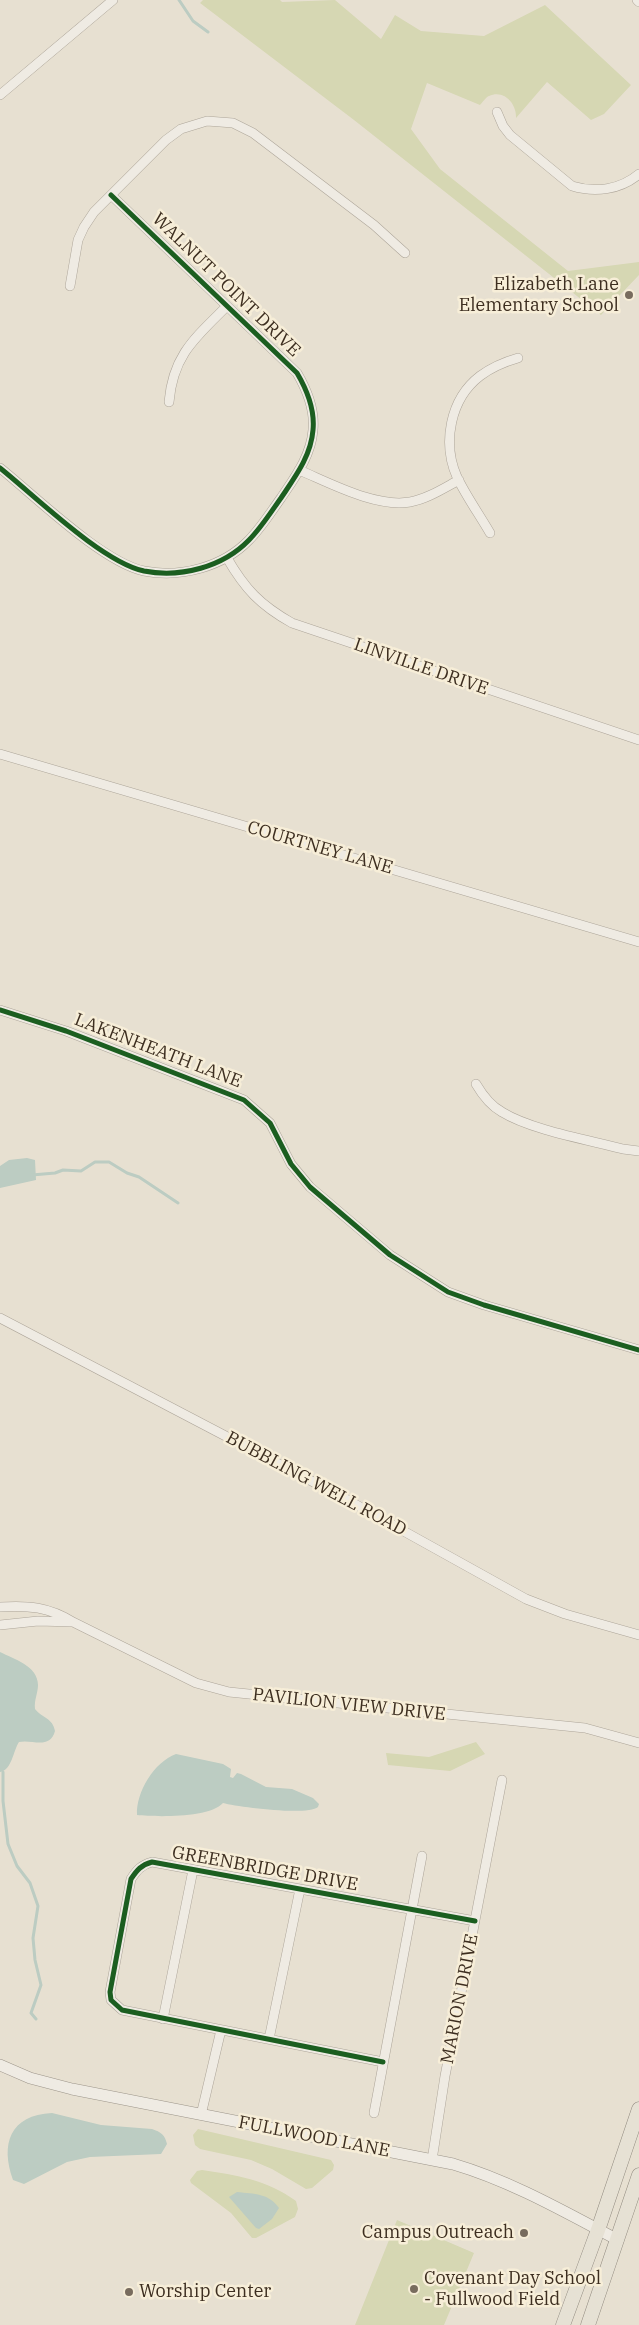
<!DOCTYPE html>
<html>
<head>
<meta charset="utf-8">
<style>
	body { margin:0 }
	canvas { display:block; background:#e7e0d1 }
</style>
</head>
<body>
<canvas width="639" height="2325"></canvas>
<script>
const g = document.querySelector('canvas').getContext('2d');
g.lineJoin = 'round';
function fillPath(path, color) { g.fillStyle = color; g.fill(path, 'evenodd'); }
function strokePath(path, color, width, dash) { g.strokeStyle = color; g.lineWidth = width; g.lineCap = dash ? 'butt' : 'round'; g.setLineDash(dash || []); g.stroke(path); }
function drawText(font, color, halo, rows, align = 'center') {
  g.font = font + ' "IBM Plex Serif",serif'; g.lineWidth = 5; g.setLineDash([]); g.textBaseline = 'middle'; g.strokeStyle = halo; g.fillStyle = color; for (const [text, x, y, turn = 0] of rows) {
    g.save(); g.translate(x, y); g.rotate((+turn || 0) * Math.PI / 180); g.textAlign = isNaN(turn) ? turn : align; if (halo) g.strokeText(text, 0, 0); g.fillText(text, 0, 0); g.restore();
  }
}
const green = new Path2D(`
	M203,0h77l2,2 53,-2 46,39 14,-24 26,16 63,5 61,-31 86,80 -27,29 -13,6 -44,-38 -31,36c1,-14 -12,-29 -27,-22 -3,1 -7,7 -9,9l-53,-22 -16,46 29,40 128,102 71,-9v13l-38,40 -247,-195 -154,-117z
	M476,1742l9,12 -35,17 -62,-6 -2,-12 43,4z
	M198,2129l133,31 3,5 -1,5 -21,18 -6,1 -34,-20 -21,-9 -51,-11 -5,-4 -2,-10z
	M202,2170c35,5 65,10 94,31l2,8 -3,8 -39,21h-4l-21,-25 -40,-30 -1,-3 7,-9z
	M397,2220l77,33 -30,72h-89z`);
const water = new Path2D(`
	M27,1158l8,2 1,20 -36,8v-22l9,-6z
	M0,1652c14,7 38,14 38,33 0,8 -4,15 -3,24 7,9 18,9 20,22 -5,19 -23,8 -36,11 -6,9 -7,28 -19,30z
	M176,1754l47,10 8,5 -1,8 3,1 4,-5 4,1 25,13 26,2 21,9 6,6 -1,3c-11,9 -80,0 -95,-4 -13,15 -67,14 -86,12 -1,-23 17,-53 39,-61z
	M52,2113l49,12 51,4c9,3 13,6 15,15l-6,10 -71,3 -23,5 -43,22 -11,-4c-13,-36 -3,-65 39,-67z
	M237,2192c18,2 31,1 42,16l-7,11 -13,10 -3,-1 -27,-31z`);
const stream = new Path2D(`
	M179,0l14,21 15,11
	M32,1175l23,-2 8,-3 18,1 14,-9h14l18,11 12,4 39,26
	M3,1772v29l5,43 9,22 13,17 8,23 -5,32 2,22 6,25 -10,28 5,6`);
const street = new Path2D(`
	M637,0l2,2
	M0,95l113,-95
	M497,112l6,14 7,9 62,51c23,7 48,4 67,-12
	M70,286l8,-46 6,-13 10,-15 72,-72 15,-11 26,-8 26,2 20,10 121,92 31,28
	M169,402c4,-47 26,-64 58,-96
	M0,468c35,28 102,94 144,103 37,7 79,-4 105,-31 12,-12 22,-28 32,-42 14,-21 30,-42 32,-68 2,-20 -6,-40 -16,-57l-186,-178
	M299,470c31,13 77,38 111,32 17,-3 34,-14 49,-22
	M490,533c-11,-19 -24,-37 -33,-56 -15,-34 -7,-78 23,-101 12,-9 24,-14 38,-18
	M227,558c18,31 33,47 65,65l347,117
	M0,754l639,188
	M0,1010l66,21 178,69 26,23 21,41 19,23 80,68 58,37 36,13 155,45
	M476,1084c7,12 15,22 26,28 29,18 87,28 121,37l16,2
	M0,1318l344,180 182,101 39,15 74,21
	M0,1607c28,-2 49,0 73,15l-35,-1 -38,4
	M73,1622l123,61 33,9 356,36 54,15
	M163,2019l30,-149
	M269,2039l31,-150
	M383,2062l-261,-52 -11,-10 -1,-8 21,-113c6,-9 10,-14 21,-17l323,59
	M374,2113l48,-257
	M201,2115l20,-85
	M432,2160l13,-84 57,-296`);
const secondary = new Path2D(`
	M0,2065l30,13 42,11 381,75c58,17 112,48 165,76`);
const primary = new Path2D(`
	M563,2325l35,-95 41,-121
	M588,2325l51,-150`);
const cycleway = new Path2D(`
	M0,468c35,28 102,94 144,103 37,7 79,-4 105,-31 12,-12 22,-28 32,-42 14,-21 30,-42 32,-68 2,-20 -6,-40 -16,-57l-186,-178
	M0,1010l66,21 178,69 26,23 21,41 19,23 80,68 58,37 36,13 155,45
	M383,2062l-261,-52 -11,-10 -1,-8 21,-113c6,-9 10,-14 21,-17l323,59`);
const markers = [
	[629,295,5,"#786c5e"],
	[524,2233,5,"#786c5e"],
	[414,2289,5,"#786c5e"],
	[129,2292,5,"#786c5e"]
];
const streetNames = [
	["WALNUT POINT DRIVE",226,285,44],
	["LINVILLE DRIVE",421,667,19],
	["COURTNEY LANE",320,848,16],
	["LAKENHEATH LANE",158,1051,21],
	["BUBBLING WELL ROAD",316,1484,28],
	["PAVILION VIEW DRIVE",349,1705,6],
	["GREENBRIDGE DRIVE",265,1869,10],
	["MARION DRIVE",460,1999,-79],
	["FULLWOOD LANE",314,2137,11]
];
const poiNames = [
	["Elizabeth Lane",619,285],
	["Elementary School",619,306],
	["Campus Outreach",514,2233],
	["Covenant Day School",424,2279,"left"],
	["- Fullwood Field",424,2300,"left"],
	["Worship Center",139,2292,"left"]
];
fillPath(green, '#d6d7b3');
fillPath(water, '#bcccc2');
strokePath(stream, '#bcccc2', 3);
strokePath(street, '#ada599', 10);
strokePath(secondary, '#9c958a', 12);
strokePath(primary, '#928b80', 15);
strokePath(street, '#efebe3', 9);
strokePath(secondary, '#efebe3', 11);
strokePath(primary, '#e6e1d4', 14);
strokePath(cycleway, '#1b5e20', 5);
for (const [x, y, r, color] of markers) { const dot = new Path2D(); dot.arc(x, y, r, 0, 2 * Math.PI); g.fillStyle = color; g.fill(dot); strokePath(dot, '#f7eed8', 2); }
drawText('18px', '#3d2e20', '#f7eed8', streetNames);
drawText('18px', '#3d2e20', '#f7eed8', poiNames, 'right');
</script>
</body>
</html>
